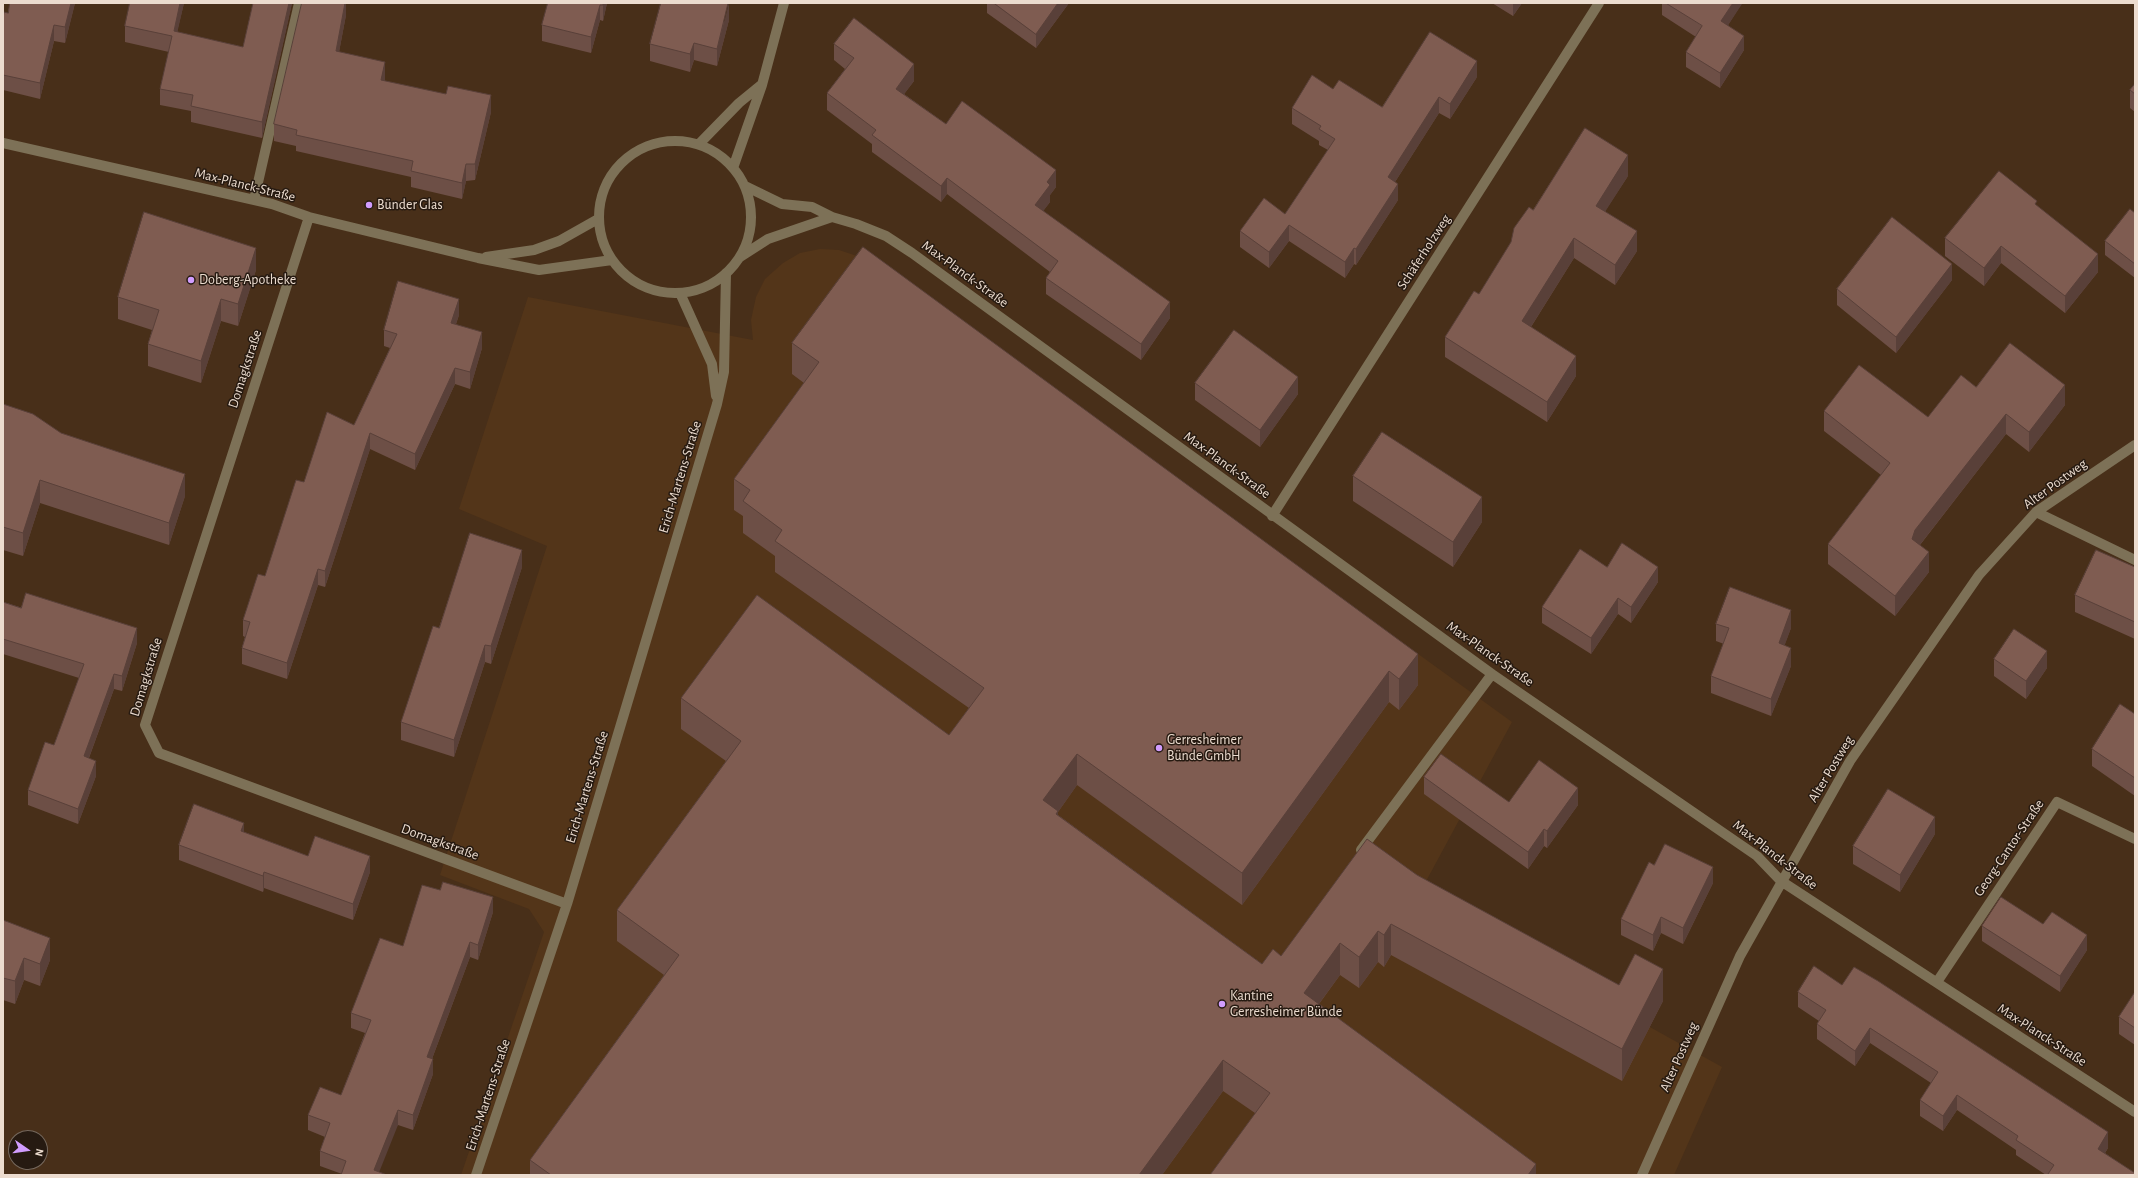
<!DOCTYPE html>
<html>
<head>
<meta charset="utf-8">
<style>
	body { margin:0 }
	#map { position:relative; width:2138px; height:1178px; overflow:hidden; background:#482f19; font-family:"Alegreya Sans",sans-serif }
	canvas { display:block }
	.frame { position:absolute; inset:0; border:4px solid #ecdccf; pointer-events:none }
	.north { position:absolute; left:8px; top:1130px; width:40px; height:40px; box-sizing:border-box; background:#261a11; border:1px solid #75685d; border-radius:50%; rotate:103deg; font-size:11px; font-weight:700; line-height:16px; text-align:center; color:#ecdccf }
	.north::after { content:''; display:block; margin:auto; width:14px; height:18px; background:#d19dfe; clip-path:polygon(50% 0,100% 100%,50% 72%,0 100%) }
</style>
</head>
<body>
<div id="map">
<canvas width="2138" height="1178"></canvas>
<div class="frame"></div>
<div class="north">N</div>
</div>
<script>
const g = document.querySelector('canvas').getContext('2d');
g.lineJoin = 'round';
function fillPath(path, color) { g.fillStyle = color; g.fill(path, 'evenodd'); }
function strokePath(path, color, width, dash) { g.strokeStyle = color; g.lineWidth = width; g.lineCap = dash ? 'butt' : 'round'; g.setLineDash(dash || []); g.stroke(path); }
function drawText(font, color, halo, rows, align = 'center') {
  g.font = font + ' "Alegreya Sans",sans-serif'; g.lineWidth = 3; g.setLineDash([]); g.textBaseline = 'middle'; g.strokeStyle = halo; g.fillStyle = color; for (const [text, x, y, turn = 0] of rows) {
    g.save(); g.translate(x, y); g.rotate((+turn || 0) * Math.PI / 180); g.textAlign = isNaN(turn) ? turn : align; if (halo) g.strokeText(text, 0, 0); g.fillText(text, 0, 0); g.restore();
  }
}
const built = new Path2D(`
	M820,249l19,1 21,7 401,283 251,182 -95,176 305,169 -48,108h-1213l83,-243 -15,-23 -89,-34 107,-329 -88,-37 69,-212 225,43 -2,-20 5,-23 9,-18 18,-16 17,-10z`);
const minor = new Path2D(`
	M599 217a76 76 0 1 1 152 0a76 76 0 1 1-152 0Z
	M3,143l269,61 37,13 169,41 61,12 73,-10
	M699,144l40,-41 22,-18
	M733,168l29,-83 22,-82
	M745,186l37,18 30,3 20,10 24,7 30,12 26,17 580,421 265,182 24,25 354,231
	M254,200l45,-197
	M309,217l-164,508 14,28 408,151
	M486,257l48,-7 25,-9 39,-22
	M740,257l28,-18 64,-22
	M680,293l32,71 4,32
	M2036,512l99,48
	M1272,516l327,-513
	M1361,850l131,-176
	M1937,982l120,-180 78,37
	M476,1175l91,-271 150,-500 7,-32 2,-99
	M1642,1175l98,-219 110,-195 129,-186 57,-63 99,-67`);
const wall = new Path2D(`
	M10,3h65l-10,40 -11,-2 -14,58 -37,-9v-72l5,-5z
	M130,3h54l-7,29 66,15 10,-44h39l-30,135 -71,-16v-11l-31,-6v-16l9,-37 -44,-10v-16z
	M346,3v12l-7,37 46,27 -1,2 107,31 -16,68 -9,1 -4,18 -51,-12v-10l-115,-26v-5l-22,-5v-17z
	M548,3h59l-4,18 -3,-1 -9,33 -49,-12v-16z
	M987,3h82l-33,45 -49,-35z
	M1492,3h30l-9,13z
	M1662,3h80l-14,22 16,25 -24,38 -34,-21v-15l10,-15 -34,-22z
	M729,20l-12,46 -23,-6 -4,12 -40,-11v-17z
	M834,44l80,37 -10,13 42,30 110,63 -6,8v7l-7,9 127,107 -29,42 -95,-66v-16l4,-6 -103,-78 -6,8 -69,-50v-8l-45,-34v-17l18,-24 -11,-9z
	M1477,77l-27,42 -11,-6 -44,69 3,18 -42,65 -2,-1 -9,14 -56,-37 -20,27 -29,-21v-16l45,-17 43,-64 -9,-5v-4l-27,-17v-16l41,-19 49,18z
	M2135,84v28l-5,-4v-18z
	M1628,176l-23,35 32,40 -22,34 -41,-27 -43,69 45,49 -29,46 -102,-65v-20l34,-43 54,-84z
	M2037,206l61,66 -33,41 -64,-50 -17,23 -39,-30v-18z
	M2135,213v65l-30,-23v-14z
	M256,270l-18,56 -17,-5 -20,62 -53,-17v-22l4,-14 -34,-11v-22z
	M1952,280l-56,73 -59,-48v-16z
	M459,315l-3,9 26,24 -12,41 -15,-5 -40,86 -45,-21 -45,138 -7,-2 -31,94 -45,-15v-16l3,-11 -2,-1v-16l22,-44 39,-94 50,-57 36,-77 -6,-2v-16z
	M792,343l626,342 -19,25 -10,-8 -147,203 -165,-120 -19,27v3l204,149 19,-8 136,-81 202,110 44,16 -41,80 -231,-126 -7,12 -6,-5 -19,26 -19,-13 -21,29 217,171 -281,-62 -32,-22 -61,84h-632v-15l134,-185 -47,-34v-31l109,-149 -45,-32v-31l268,37 20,-27 -194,-136v-16l-32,-23v-17l-9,-6v-31l70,-96 -12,-9z
	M1195,383l103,11 -38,53 -65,-47z
	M1976,387l89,18 -36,47 -23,-18 -86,111 9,27 -34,44 -67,-52v-20l53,-69 -57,-44v-20l104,6z
	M3,404l182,92 -16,49 -129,-42 -17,53 -20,-6z
	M1353,476l129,46 -29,45 -100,-66z
	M522,567l-31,97 -6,-2 -31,95 -53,-17v-18l38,-94z
	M1607,567l51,15 -27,41 -13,-9 -27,40 -49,-31v-16z
	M2135,567v72l-60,-27v-17z
	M3,602l134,41 -15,48 -8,-2 -25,69 7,18 -18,48 -50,-19v-15l26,-45 25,-67 -76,-24z
	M1716,624l75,4 -7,18 7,20 -20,50 -60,-23v-17l13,-32 -8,-3z
	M1994,659l53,9 -21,31 -32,-23z
	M2135,714v82l-43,-30v-17z
	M1424,777l85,25 69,3 -31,43 -3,-2 -16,23 -104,-75z
	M244,832l64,24 62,16 -17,48 -89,-32 -1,4 -84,-32v-15z
	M1935,834l-35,58 -47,-28v-18z
	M1654,865l59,18 -30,61 -22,-11 -8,18 -32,-16v-16z
	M493,912l-15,48 -8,-3 -38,102 1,15 -20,56 -15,-5 -56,49 -22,-8v-15l5,-14 -17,-7v-15l33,-20 24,-62 -14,-5v-15l52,-67z
	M3,920l47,40 -10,26 -16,-6 -9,24 -12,-4z
	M2043,924l44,26 -27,42 -78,-51v-15z
	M1842,985l266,163 -3,5 30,22h-89l-30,-20v-5l-59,-40 -14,21 -23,-15v-16l11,-17 -61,-40 -15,23 -38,-27v-15l2,-3 -21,-14v-15z
	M2135,992v53l-16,-11v-17z`);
const shadedWall = new Path2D(`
	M71,3h4l-10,40v-16z
	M180,3h4l-10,44v-16z
	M289,3h3l-30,135v-16z
	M345,3h1v12l-10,53v-17z
	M603,3h4l-4,18z
	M729,3v17l-12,46v-17z
	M1058,3h11l-33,45v-14z
	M1513,3h9l-9,13z
	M1733,3h9v1l-21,32v-15z
	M600,5v15l-9,33v-16z
	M54,25v16l-14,58v-16z
	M1744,36v14l-24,38v-15z
	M694,43v17l-4,12v-18z
	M1477,61v16l-27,42v-15z
	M385,62v17l-4,17v-16z
	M914,64v17l-18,24v-16z
	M491,95v17l-16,68v-16z
	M1439,97v16l-51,80v-16z
	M1628,155v21l-32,50v-20z
	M466,164v17l-4,18v-16z
	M1056,170v17l-6,8v7l-15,20v-17l12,-23z
	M947,178v16l-6,8v-16z
	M1398,184v16l-42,65v-16z
	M1289,225v16l-20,27v-16z
	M1637,231v20l-22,34v-20z
	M1574,238v20l-52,83v-20z
	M2001,246v17l-17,23v-18z
	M256,248v22l-18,56v-22z
	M1354,248v16l-9,14v-16z
	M2098,254v18l-33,41v-17z
	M1952,264v16l-56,73v-16z
	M221,299v22l-20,62v-22z
	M459,299v16l-8,24v-16z
	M1170,302v16l-29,42v-16z
	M482,332v16l-12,41v-17z
	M1576,356v20l-29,46v-20z
	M455,368v16l-40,86v-16z
	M1298,377v17l-38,53v-17z
	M2065,385v20l-36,47v-20z
	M2006,414v20l-91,117 -3,-12 3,-9z
	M370,433v16l-45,138v-16z
	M185,474v22l-16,49v-22z
	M40,480v23l-17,53v-23z
	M1482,497v25l-29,45v-25z
	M522,550v17l-31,97v-18z
	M1929,552v20l-34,44v-20z
	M1658,567v15l-27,41v-16z
	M318,569v16l-31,94v-16z
	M1618,598v16l-27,40v-16z
	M1791,610v18l-12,33v-18z
	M137,628v15l-15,48v-15z
	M485,645v17l-31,95v-17z
	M1791,648v18l-20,50v-17z
	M2047,651v17l-21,31v-18z
	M1418,654v31l-19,25v-31z
	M1389,671v31l-147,203v-32z
	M114,674v15l-30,82v-15z
	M1077,754v31l-19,27v31l-15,-43z
	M96,761v15l-18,48v-15z
	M1578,788v17l-31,43v-17z
	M1935,817v17l-35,58v-17z
	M244,823v15l-3,-7z
	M1544,829v17l-16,23v-17z
	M370,856v16l-17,48v-16z
	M1713,867v16l-30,61v-16z
	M264,872v16l-1,4v-16z
	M493,897v15l-15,48v-15z
	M1661,917v16l-8,18v-16z
	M1391,924v31l-7,12v-32z
	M1378,931v31l-19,26v-31z
	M2087,935v15l-27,42v-16z
	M50,938v22l-10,26v-22z
	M470,942v15l-43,115v-15z
	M1340,943v32l-36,49v-31z
	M24,958v22l-9,24v-23z
	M1663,969v32l-41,80v-32z
	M1870,1028v15l-15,23v-15z
	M433,1059v15l-20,56v-15z
	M1223,1060v31l-61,84h-23z
	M1957,1095v15l-14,21v-15z
	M398,1110v15l-20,50 -4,-5z
	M2108,1132v16l-10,16v-15z
	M1536,1164v11h-8z`);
const building = new Path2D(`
	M10,3h61l-6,24 -11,-2 -14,58 -37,-8v-57l1,-6 4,1z
	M130,3h50l-6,28 69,16 10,-44h36l-27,119 -71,-16 2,-11 -33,-6 12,-53 -47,-10z
	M302,3h43l-9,48 49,11 -4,18 65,14 2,-8 43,9 -16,69h-9l-4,19 -51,-12 2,-10 -117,-26 1,-5 -23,-6z
	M548,3h55v2h-3l-9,32 -49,-12z
	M661,3h67l-11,46 -23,-6 -4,11 -40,-10z
	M994,3h64l-22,31z
	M1666,3h67l-12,18 23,15 -24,37 -34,-21 16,-26z
	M854,18l60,46 -18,25 50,35 16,-23 94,69 -9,12 3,3 -15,20 135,97 -29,42 -95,-66 12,-17 -111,-83 -6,8 -69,-51 4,-5 -49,-37 27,-35 -20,-14z
	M1430,32l47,29 -27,43 -11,-7 -51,80 10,7 -42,65 -2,-1 -9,14 -56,-37 -20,27 -29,-21 24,-33 21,16 50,-75 -16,-10 2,-3 -29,-18 20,-33 21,14 6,-9 43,27z
	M2135,84v10l-5,-4z
	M1585,128l43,27 -32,51 41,25 -22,34 -41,-27 -52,83 54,35 -29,46 -102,-65 29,-46 5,3 32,-52 3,-14 15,-21 4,3z
	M1999,171l38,30 -2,3 63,50 -33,42 -64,-50 -17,22 -39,-30z
	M2130,209l5,4v51l-30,-23z
	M144,212l112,36 -18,56 -17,-5 -20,62 -53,-17 11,-34 -41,-13z
	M1892,217l60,47 -56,73 -59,-48z
	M863,247l555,407 -19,25 -10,-8 -147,202 -165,-119 -34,46 15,11 -2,3 206,150 11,-15 8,7 86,-117 50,36 202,110 16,-31 28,15 -41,80 -231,-125 -7,11 -6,-4 -19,26 -19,-14 -36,50 232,171 -8,11h-318l60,-82 -47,-33 -84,115h-588l-21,-15 149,-205 -62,-45 124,-169 -60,-43 76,-103 192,140 35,-47 -209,-147 7,-11 -39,-29 7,-11 -16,-11 85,-117 -27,-19z
	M398,281l61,18 -8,24 31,9 -12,40 -15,-4 -40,86 -45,-21 -45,138 -7,-2 -31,94 -45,-15 8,-26 -7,-2 15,-46 7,2 31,-96 8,2 23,-70 27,13 43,-91 -13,-4z
	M1234,330l64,47 -38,53 -65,-47z
	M2010,343l55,42 -36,47 -23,-18 -91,116 -3,9 17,13 -34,44 -67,-52 62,-81 -66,-52 35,-46 69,52 33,-42 15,12z
	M3,404l30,10 28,19 124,41 -16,49 -129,-43 -17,53 -20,-6z
	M1382,432l100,65 -29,45 -100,-66z
	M470,533l52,17 -31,96 -6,-1 -31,95 -53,-18 32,-96 6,2z
	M1622,543l36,24 -27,40 -13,-9 -27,40 -49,-31 38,-58 27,18z
	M2096,550l39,17v55l-60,-27z
	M1730,587l61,23 -12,33 12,5 -20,51 -60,-23 18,-48 -13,-4z
	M26,593l111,35 -15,48 -8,-2 -30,82 12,5 -18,48 -50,-19 17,-48 9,3 30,-81 -81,-25v-37l18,6z
	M2014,629l33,22 -21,30 -32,-22z
	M2120,704l15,10v64l-43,-29z
	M1441,754l68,48 30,-42 39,28 -31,43 -3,-2 -16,23 -104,-75z
	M1888,789l47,28 -35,58 -47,-29z
	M194,804l50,19 -3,8 67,25 7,-20 55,20 -17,48 -89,-32 -1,4 -84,-31z
	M1665,844l48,23 -30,61 -22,-11 -8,18 -32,-16 28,-57 5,3z
	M443,882l50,15 -15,48 -8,-3 -43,115 6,2 -20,56 -15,-5 -24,60 13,5h-46l5,-14 -26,-10 10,-28 -22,-8 12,-28 21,8 30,-75 -20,-7 29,-75 23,8 19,-61 18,5z
	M2001,897l42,27 9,-12 35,23 -27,41 -78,-50z
	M3,920l47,18 -10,26 -16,-6 -9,23 -12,-3z
	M1814,966l28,19 12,-18 24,14 230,151 -10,17 37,24v2h-85l-2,-1 6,-9 -38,-25 2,-4 -61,-41 -14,21 -23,-16 18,-28 -68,-44 -15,23 -38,-27 9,-14 -28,-18z
	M2135,992v36l-16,-11z`);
const markers = [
	[369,205,4,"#d19dfe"],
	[191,280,4,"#d19dfe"],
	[1159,748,4,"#d19dfe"],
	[1222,1004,4,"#d19dfe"]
];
const streetNames = [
	["Max-Planck-Straße",245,185,14],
	["Schäferholzweg",1424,252,-57],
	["Max-Planck-Straße",965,274,36],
	["Domagkstraße",245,369,-72],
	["Max-Planck-Straße",1227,465,36],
	["Erich-Martens-Straße",680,477,-73],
	["Alter Postweg",2055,484,-36],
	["Max-Planck-Straße",1490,654,35],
	["Domagkstraße",146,677,-73],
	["Alter Postweg",1831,769,-59],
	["Erich-Martens-Straße",587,787,-73],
	["Domagkstraße",440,842,20],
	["Georg-Cantor-Straße",2009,848,-56],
	["Max-Planck-Straße",1775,855,38],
	["Max-Planck-Straße",2042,1035,33],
	["Alter Postweg",1679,1057,-66],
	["Erich-Martens-Straße",488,1095,-72]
];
const poiNames = [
	["Bünder Glas",377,205],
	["Doberg-Apotheke",199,280],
	["Gerresheimer",1167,740],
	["Bünde GmbH",1167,756],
	["Kantine",1230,996],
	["Gerresheimer Bünde",1230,1012]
];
fillPath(built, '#533519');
strokePath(minor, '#7d7157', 10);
fillPath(wall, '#6d4f46');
fillPath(shadedWall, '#594039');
fillPath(building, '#7f5c51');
strokePath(building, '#594039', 1);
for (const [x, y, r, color] of markers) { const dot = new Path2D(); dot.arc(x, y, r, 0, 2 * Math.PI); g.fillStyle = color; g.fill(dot); strokePath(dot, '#261a11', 1.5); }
drawText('14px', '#ecdccf', '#261a11', streetNames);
drawText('14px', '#ecdccf', '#261a11', poiNames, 'left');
</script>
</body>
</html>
